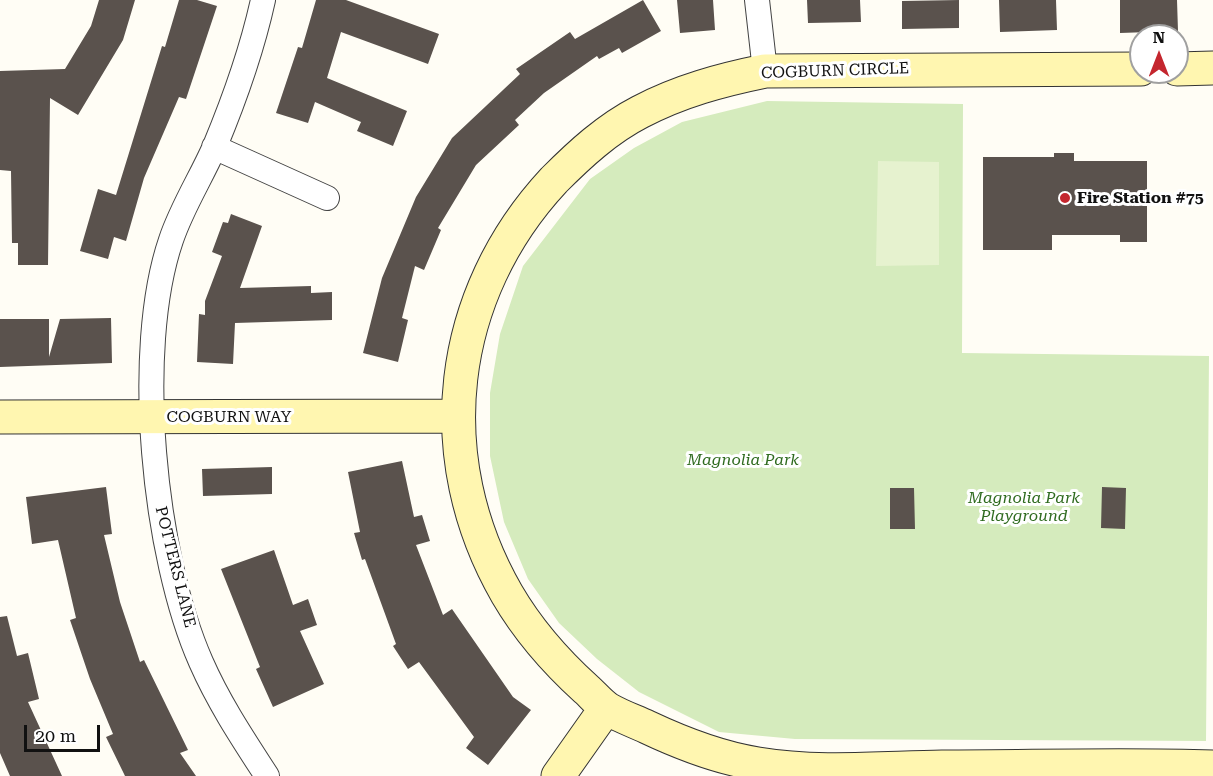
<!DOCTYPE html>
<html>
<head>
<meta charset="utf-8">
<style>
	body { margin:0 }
	#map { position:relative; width:1213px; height:776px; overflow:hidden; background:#fffdf5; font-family:"Roboto Serif",serif }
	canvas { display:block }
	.north { position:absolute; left:1129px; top:24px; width:60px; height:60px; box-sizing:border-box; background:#fff; border:2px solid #a0a0a0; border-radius:50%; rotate:0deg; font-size:16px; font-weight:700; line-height:24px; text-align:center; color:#111 }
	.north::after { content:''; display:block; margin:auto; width:21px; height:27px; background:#c4262e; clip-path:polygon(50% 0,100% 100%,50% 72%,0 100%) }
	.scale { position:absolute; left:24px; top:725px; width:76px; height:27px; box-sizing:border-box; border:3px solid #111; border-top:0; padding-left:8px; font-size:18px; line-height:21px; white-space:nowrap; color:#111; -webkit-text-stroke:4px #fff; paint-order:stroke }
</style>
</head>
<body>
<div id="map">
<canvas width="1213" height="776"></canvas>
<div class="north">N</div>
<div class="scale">20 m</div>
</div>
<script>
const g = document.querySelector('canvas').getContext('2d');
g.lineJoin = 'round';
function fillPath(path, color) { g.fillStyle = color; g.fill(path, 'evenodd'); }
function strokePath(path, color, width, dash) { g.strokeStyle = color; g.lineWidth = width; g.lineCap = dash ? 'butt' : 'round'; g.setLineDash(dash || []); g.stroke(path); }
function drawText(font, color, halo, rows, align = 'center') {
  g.font = font + ' "Roboto Serif",serif'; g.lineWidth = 6; g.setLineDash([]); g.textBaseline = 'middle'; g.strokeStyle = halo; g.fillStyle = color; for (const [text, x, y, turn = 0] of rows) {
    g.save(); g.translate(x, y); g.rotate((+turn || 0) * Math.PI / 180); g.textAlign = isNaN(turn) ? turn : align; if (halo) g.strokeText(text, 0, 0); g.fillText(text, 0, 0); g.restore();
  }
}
const green = new Path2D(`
	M767,101l196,3 -1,249 247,3 -3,385 -411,-2 -76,-7 -80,-40 -42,-33 -38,-36 -31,-44 -24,-57 -14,-66v-63l10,-59 23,-68 67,-87 44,-31 48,-26z`);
const pitch = new Path2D(`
	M878,161l61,1v103l-63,1z`);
const building = new Path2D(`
	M99,0h36l-12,40 -45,75 -28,-17 -2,167h-30v-22h-6l-1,-72 -11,-1v-99l65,-2 26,-43z
	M179,0h18l20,6 -31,93 -7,-2 -35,81 -18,63 -12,-4 -6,22 -28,-8 18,-62 18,6 46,-149 3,1z
	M316,0h30l93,34 -11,30 -87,-32 -14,46 80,33 -14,35 -36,-15 4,-9 -46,-20 -7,21 -32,-10 22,-66 4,1z
	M643,0l18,31 -39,22 -3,-5 -20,11 -2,-3 -53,37 -29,27 4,5 -43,40 -38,63 3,2 -17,40 -9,-4 -13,52 6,2 -10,42 -35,-9 19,-75 34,-81 36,-59 68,-64 -4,-5 54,-37 5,7z
	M677,0h36l2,30 -35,3z
	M807,0h53l1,22 -53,1z
	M959,0v28l-57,1v-28z
	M999,0h57l1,30 -57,2z
	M1120,0h57l1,31 -58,2z
	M1054,153h20v8h73v81h-27v-7h-68v15h-69v-93h71z
	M231,214l31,12 -22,62 71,-2v7l21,-1v28l-97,3 -2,41 -36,-2 2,-48 6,1v-14l17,-45 -10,-4 11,-30 5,1z
	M111,318l1,45 -112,4v-48h49v38l11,-38z
	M402,461l12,56 8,-2 8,26 -14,4 27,70 9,-6 61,88 18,13 -43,55 -22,-17 8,-11 -55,-75 -11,7 -15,-23 3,-2 -31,-85 -3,1 -8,-27 6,-1 -12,-60z
	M272,467v27l-69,2 -1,-27z
	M106,487l6,47 -8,1 16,67 20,60 4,-2 44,90 -8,3 16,23h-71l-19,-39 7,-3 -23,-55 -20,-59 6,-2 -18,-78 -26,4 -6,-47z
	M1102,487l24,1 -1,41 -24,-1z
	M890,488h24l1,41h-25z
	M274,550l19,55 15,-6 9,26 -17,6 24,53 -51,23 -17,-38 4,-2 -39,-98z
	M7,616l10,40 11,-3 11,46 -11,3 34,74h-52l-10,-23v-136z`);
const street = new Path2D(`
	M263,0c-11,50 -28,98 -48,146 -14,32 -33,61 -44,94 -38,111 -17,316 30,422 18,41 42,77 66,114
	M757,0l8,71
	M214,147l113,51`);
const secondary = new Path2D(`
	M1141,69l-376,2c-44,9 -85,20 -125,41 -33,17 -60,42 -86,68 -107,115 -126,277 -47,414 21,36 47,66 79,95 7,6 14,15 22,20 12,7 26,12 39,18 36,17 72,31 111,37 60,10 123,4 184,3 90,0 181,-3 271,0
	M1177,69l36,-1
	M0,417l458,-1
	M558,776l48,-68`);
const markers = [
	[1065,198,6,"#c4262e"]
];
const streetNames = [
	["COGBURN CIRCLE",835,71,-2],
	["COGBURN WAY",229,417],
	["POTTERS LANE",175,567,76]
];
const poiNames = [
	["Fire Station #75",1077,198]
];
const parkNames = [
	["Magnolia Park",743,460],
	["Magnolia Park",1024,498],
	["Playground",1024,516]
];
fillPath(green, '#d5ebbd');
fillPath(pitch, '#e6f2cf');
fillPath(building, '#5a524d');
strokePath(street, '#444', 26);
strokePath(secondary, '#333', 35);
strokePath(street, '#fff', 24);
strokePath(secondary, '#fff6b0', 33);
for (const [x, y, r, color] of markers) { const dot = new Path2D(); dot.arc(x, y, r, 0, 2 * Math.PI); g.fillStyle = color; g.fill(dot); strokePath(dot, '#fff', 2); }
drawText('16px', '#111', '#fff', streetNames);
drawText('bold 16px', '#111', '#fff', poiNames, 'left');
drawText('italic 16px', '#2f6b1f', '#fff', parkNames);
</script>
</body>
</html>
